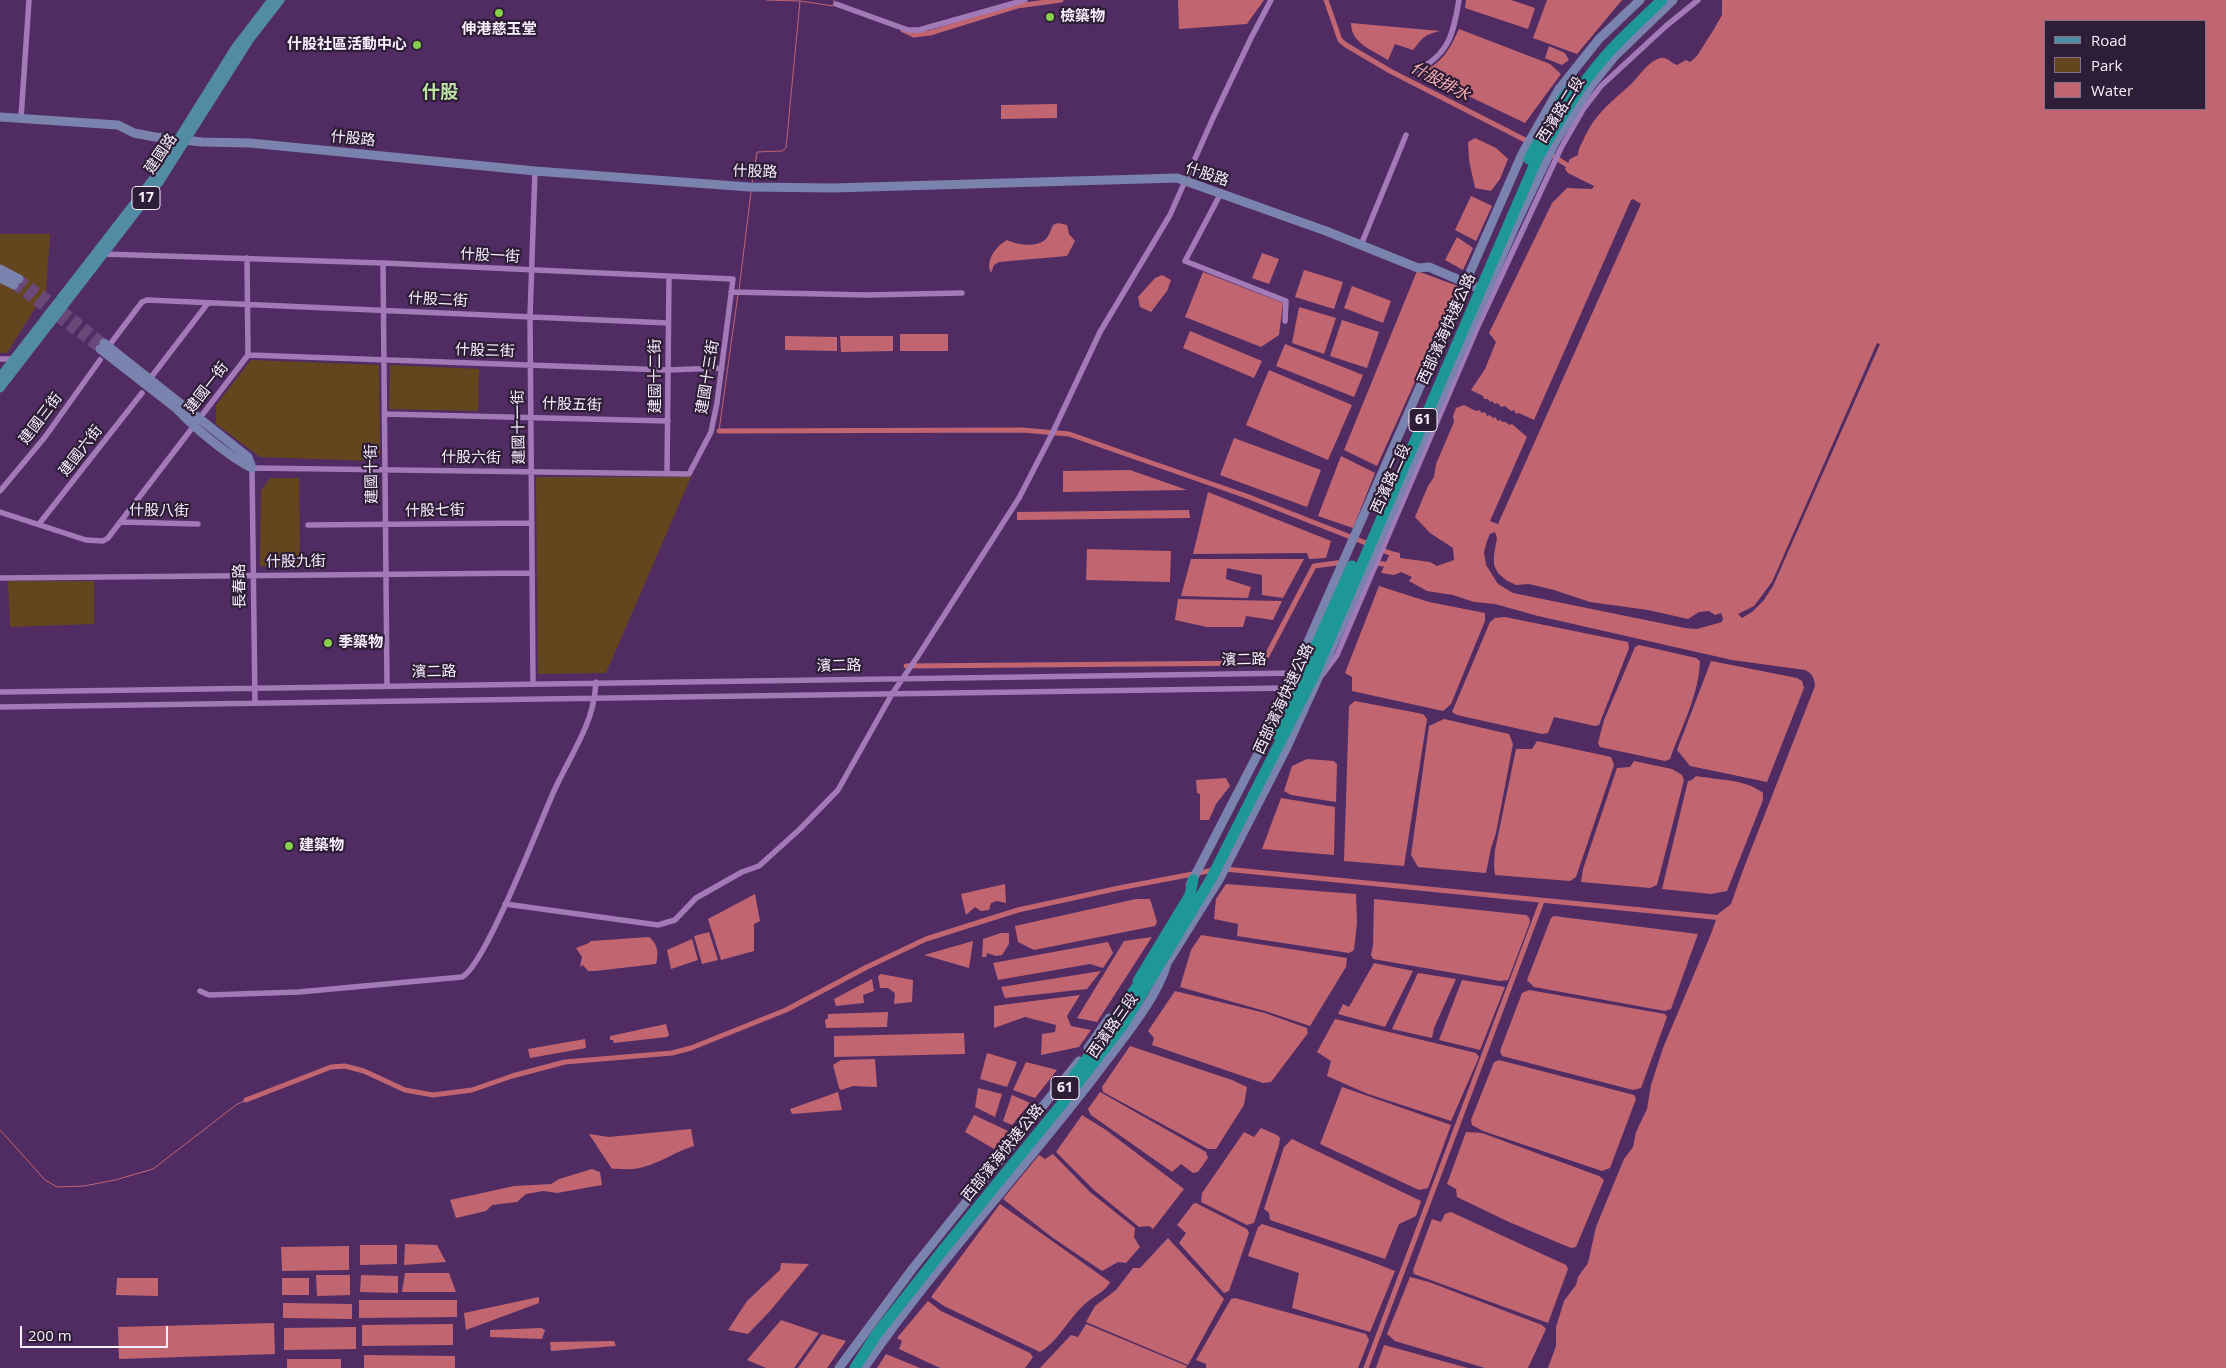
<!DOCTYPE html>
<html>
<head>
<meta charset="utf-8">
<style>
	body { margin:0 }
	#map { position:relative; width:2226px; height:1368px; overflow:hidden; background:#512c63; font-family:"Open Sans",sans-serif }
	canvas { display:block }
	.legend { position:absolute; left:2044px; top:20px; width:162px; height:90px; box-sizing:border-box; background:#2e1d36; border:1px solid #7f7186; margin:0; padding:6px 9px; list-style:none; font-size:15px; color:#f8effd }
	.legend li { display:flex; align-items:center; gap:10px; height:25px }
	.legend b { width:25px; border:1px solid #7f7186 }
	.scale { position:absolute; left:20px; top:1326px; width:148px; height:22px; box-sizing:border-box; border:2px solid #f8effd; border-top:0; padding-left:6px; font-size:15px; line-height:18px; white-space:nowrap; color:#f8effd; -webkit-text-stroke:4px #2e1d36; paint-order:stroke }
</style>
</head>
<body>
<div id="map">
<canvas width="2226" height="1368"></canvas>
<ul class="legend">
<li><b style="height:6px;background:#528ca4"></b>Road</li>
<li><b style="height:14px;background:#63461d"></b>Park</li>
<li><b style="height:14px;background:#c16671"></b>Water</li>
</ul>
<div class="scale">200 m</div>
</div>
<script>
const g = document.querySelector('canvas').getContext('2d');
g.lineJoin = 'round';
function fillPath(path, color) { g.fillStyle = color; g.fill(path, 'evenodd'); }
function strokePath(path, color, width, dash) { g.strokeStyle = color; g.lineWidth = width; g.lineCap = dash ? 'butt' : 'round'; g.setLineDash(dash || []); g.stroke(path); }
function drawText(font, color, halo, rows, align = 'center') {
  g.font = font + ' "Open Sans","Noto Sans TC",sans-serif'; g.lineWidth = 4.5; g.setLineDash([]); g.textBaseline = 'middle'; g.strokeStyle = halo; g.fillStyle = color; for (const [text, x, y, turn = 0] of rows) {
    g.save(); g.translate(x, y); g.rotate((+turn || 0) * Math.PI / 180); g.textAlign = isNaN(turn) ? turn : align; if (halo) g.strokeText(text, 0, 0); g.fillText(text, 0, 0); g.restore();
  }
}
const green = new Path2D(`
	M0,234h50l-4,57 -39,62h-7z
	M251,360l128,5 1,91 -7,5 -113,-4 -44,-33v-19z
	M390,365l89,4 -1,42 -89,-2z
	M536,477h155l-85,196 -68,1z
	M270,478h29l1,89 -40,-1 1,-75z
	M8,581h86v43l-84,3z`);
const water = new Path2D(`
	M1178,0h86l-17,24 -68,5z
	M1466,0h45l24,8 -7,21 -63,-21z
	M1547,0h75l-45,54 -44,-16z
	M1722,0h504v1368h-678l8,-22v-19l5,-16 3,-10 12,-16 2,-8 10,-14 8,-36 28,-68 9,-12 3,-15 11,-23 4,-24 12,-37 48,-114 7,-20 13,-10 12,-34 72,-184c-1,-8 -2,-12 -10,-16l-73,-10 -194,-44 -43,-12 -21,-2 -21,-7 -26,-4 -18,-10 3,-4 -11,-5 -7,3 -13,-2 10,-22 9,2v5l30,4 7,4 17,-6 -1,-12 -23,-15 -15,-16 13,-31 6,-9 2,-13 18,-42 -1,-6 3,-8 8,-3 12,6 3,-1 3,3 3,-1 2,4 3,-1 3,3 2,-1 3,4 3,-1 1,2h4l3,3 3,-1 15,13 -37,84 8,3 143,-320 -8,-5 -2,1 -97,220 -15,-7 -3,1 -2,-4 -3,1 -6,-5 -4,1 -3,-4 -3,1 -3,-3 -2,1 -2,-3h-4l-1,-3 -12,-6 14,-21 11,-27 -7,-9 63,-130 15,-15 25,1 2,-3 -26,-13 -3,-4 5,-10 8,-4c0,-5 2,-9 5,-14 11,-26 26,-37 46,-55 10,-9 18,-24 31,-28 7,-2 11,5 17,7l9,-5 4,2 7,-6 17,-27 8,-14zM2045,21h160v88h-160z
	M1351,23l89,8c-17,4 -17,7 -27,19l-18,-6 -7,16c-15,-10 -37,-16 -37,-37z
	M1459,29l91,35 11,10 -36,49 -105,-50c22,-10 29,-22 39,-44z
	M1549,46l16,7 4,7 -7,5 -17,-7z
	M1057,104v14l-56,1v-14z
	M1475,138l21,10 12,11 -8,20 -9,12 -16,-3 -6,-28 -1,-18z
	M1471,196l21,10 -16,35 -21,-11z
	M1058,223l9,2 2,9 6,7 -8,15 -68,6 -5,3 -3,8c-6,-12 5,-27 16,-33 10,5 34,9 41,-4 2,-3 3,-7 5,-11z
	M1457,237l16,11 -10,22 -18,-10z
	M1262,253l17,6 -10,25 -17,-6z
	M1304,270l39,12 -9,27 -39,-12z
	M1417,271l41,15 -81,180 -33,-16z
	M1203,272l80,31 -4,32 -18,12 -76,-30z
	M1162,275l9,5 -4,11 -16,21 -11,-5 -2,-10 17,-19z
	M1352,286l39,15 -8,22 -39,-15z
	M1299,307l37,11 -12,36 -32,-11z
	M1342,320l37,12 -12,36 -37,-12z
	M1190,331l72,30 -8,17 -71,-30z
	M900,334h48v17h-48z
	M785,336l52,1v14l-52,-1z
	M840,336h53v15l-52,1z
	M1285,344l78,31 -9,22 -78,-31z
	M1269,370l83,35 -24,55 -82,-35z
	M1234,438l87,32 -14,37 -87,-32z
	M1341,456l34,17 -22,55 -35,-12z
	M1130,470l57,20 -124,2v-21z
	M1208,492l123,49 -5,17 -17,1 -2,-6 -114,1z
	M1189,510l1,8 -173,2v-8z
	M1087,549l84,2 -1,31 -84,-2z
	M1191,559h113l-21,39 -21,-3v-20l-35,-7 -1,11 25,8 -3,11 -67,-2z
	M1379,586l50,16 56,11v8l-34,83 -8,7 -91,-20v-14l-7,-4z
	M1178,599l104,2 -9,19 -27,-4 -3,11h-36l-32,-7z
	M1505,617l123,25 1,6 -30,77 -4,1 -41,-9 -6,16 -6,1 -85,-19 -5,-3 38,-90 5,-4z
	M1639,645l57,13 4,3c-1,34 -19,67 -30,98l-5,2 -65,-14 -2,-4 6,-23 31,-73z
	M1711,661l86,17 5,3 2,7 -37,94 -77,-16 -13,-16z
	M1355,701l68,13 4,5 -23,147 -60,-5 5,-155z
	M1444,719l65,15 4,10 -17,89 -5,15 -5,25 -68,-6 -7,-12 18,-129z
	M1537,741l74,16 3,8 -38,112 -6,4 -75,-6 -1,-8 1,-17 21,-101h16z
	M1307,759l27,2 3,3 -1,38 -45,-7 -7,-4 8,-25z
	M1634,761l38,8 10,6 2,5 -27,105 -7,3 -69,-6 2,-13 34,-101 13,-1z
	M1696,776c21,4 50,3 67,17v7l-36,91 -16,3 -49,-5 26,-108 4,-1z
	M1226,778l4,8 -14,18 -7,16h-9v-26l-3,-1 -1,-13z
	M1281,798l54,9 -1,48 -72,-6z
	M1005,884l1,19 -9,-2 -6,2 -2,7 -8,1 -6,-4 -9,8 -5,-21z
	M1226,884l130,10 1,29 -3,27 -5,3 -112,-17 1,-12 -24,-5 2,-20z
	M755,894l5,27 -6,3v27l-33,9 -13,-41z
	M1136,899h14l7,23 -2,4 -121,24 -16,-8 -3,-16z
	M1374,899l152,16 3,2 1,5 -22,58 -8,1 -127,-22 -2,-4 2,-10z
	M1554,916l144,18 -27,75 -6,2 -131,-24 -7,-7 24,-62z
	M709,932l9,28 -16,4 -8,-28z
	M1001,933h8v11l-7,11 -6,1 -9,-3 -1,4h-4l1,-18z
	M1201,935l146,23 -1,9 -36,59 -45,-15 -85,-24 11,-37z
	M649,937c9,7 10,16 7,27l-61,7h-7l-5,-6 -3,2 2,-10 -6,-9 13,-5 2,-2z
	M1152,937l-55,85 -20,-4 47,-77z
	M692,939l6,21 -27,9 -4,-19z
	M973,941l-4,27 -45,-13z
	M1108,942l5,11 -10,15 -13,-4 -92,16 -5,-17z
	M1374,963l39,8 -28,56 -47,-13 5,-10 6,3z
	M1101,971l-14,18 -82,9 -4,-11z
	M1418,973l38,6 -22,49 -2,10 -40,-9z
	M881,974l32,6 -1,22 -18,2 1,-11 -7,-5h-8l-2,-12z
	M872,979l2,12 -11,4 1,8 -28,3 -2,-7z
	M1462,980l43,7 -25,63 -41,-10z
	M1529,990l136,24 2,3 -26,71 -8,2 -131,-34 -2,-5 22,-58z
	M1175,991l90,22 42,15 1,5 -37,49 -8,1 -111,-38 2,-7 -6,-7z
	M1080,995l-13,21 4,10 20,4 -12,17 -38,8 1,-21 13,-2 1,-7 -31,-8 -31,11v-22z
	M888,1012l-1,15 -61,1 -1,-8 3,-2v-4z
	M1335,1019l141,34 3,4 -28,64 -83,-27 -41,-18 4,-15 -14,-9z
	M666,1024l3,11 -2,2 -53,6 -1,-3h-3v-4z
	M964,1033l1,21 -131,3v-21z
	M585,1039l1,9 -56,10 -2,-9z
	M1130,1046l102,34 15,7 -3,18 -28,44h-8l-105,-57 -1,-5z
	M987,1053l30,9 -10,25 -27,-8z
	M875,1059l2,28 -24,-1 -12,4 -2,-2 -6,-23 8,-5z
	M1499,1060l135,35 2,4 -26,69 -8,3 -119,-40 -11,-6 -1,-5 23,-58z
	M1026,1062l31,8 -22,28 -22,-8z
	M1342,1087l109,38 -23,63 -9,2 -99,-46z
	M978,1088l24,6 -7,23 -20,-10z
	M838,1092l4,18 -50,4 -2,-5z
	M1100,1092l106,60 2,6 -10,14 -5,1 -12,-9 -9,8 -81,-57 -3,-6z
	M1012,1095l18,8 -18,22 -9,-4z
	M974,1115l34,16 -14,18 -29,-17z
	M1082,1115l24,15 78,59 -31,40 -4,-3 -10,1 -45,-37 -38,-38z
	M1261,1128l16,7 3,3 -1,7 -25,78 -7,2 -46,-23 1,-9 42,-61 10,5z
	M691,1129l3,17c-21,6 -40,22 -63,23 -6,1 -13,-1 -19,0l-23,-35 20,3z
	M1466,1132l16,1 117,43 5,4 -28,67 -5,1 -62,-26 -52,-25 -1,-8 -9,-5z
	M1292,1139l129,62 -5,15 -17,8 -14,35 -115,-39 -1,-7 -5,-4 20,-62z
	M1053,1154l37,38 45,36 -1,9 6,10 -14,16 -8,-1 -16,9 -49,-33 -50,-39 36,-44 6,4z
	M592,1169l8,3 2,13 -45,8 -14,-2 -17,3 -9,8 -25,3 -6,6 -30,7 -6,-18 64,-14 37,-2 8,-5z
	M1196,1203l51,26 2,4 -20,58 -5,2 -45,-50 7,-10 -9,-8 16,-21z
	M1000,1204l110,78c-5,10 -15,13 -24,21 -17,14 -26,37 -46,49l-96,-46 -13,-9z
	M1451,1212l115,53 2,4 -20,54 -134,-49 -1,-4 19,-51 9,3 4,-8z
	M1262,1224c44,15 89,29 133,47l-25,61 -78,-24 7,-35 -51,-17 10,-29z
	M1168,1238l56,61 -36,66 -102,-43 9,-16 21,-16 17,-22h7z
	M405,1244l32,1 9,17 -42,3z
	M360,1245h37v19l-37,1z
	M349,1246v24l-67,1 -1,-24z
	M781,1263l28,1 -39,47 -22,23 -20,-4 19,-29 33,-31z
	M405,1273h44l7,19h-54z
	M316,1275h34v20l-33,1z
	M361,1275l37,1v17l-38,-1z
	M1410,1277l19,5 113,43 4,4 -18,39h-43l-90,-27 -8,-7z
	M117,1278h41v18l-42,-1z
	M282,1278h27v17h-27z
	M539,1297v6l-73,27 -2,-17z
	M1235,1298l131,36 3,6 -11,28h-152v-4l-10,-4 35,-61z
	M359,1300h98v17l-98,1z
	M928,1301l13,10 89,42 3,4 -8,11h-85l-41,-19 3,-8 -5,-3z
	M283,1303l69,1v15l-69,-1z
	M781,1320l38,13 -25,35h-28l-19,-8z
	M274,1323l1,31 -156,5 -1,-32z
	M453,1324v21l-91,1v-21z
	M1086,1324l101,42 -1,2h-146l31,-33 7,2z
	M356,1327v22l-72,1v-22z
	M541,1328l4,2 -3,9 -52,-2v-7z
	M822,1334l24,7 -19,27h-29z
	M614,1341l2,5 -65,5 -1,-9z
	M1384,1345l84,23h-92z
	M886,1354l34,14h-43z
	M364,1355l91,1v12h-91z
	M287,1359h54v9h-54z`);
const pier = new Path2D(`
	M1877,343l3,1 -107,242 -9,14 -12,12 -10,6 -4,-4 16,-8 18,-24z
	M1495,532l2,6 -3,17v10l4,8 8,7 10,5 13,-1 25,6 36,12 58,8 40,9 11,-7 10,-1 6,4 6,-2 2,5 -1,4 -25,7 -12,-1 -172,-35 -15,-9 -12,-19 -2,-13 3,-11 3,-7z`);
const stream = new Path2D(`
	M766,0l34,1 34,5v-6
	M752,183l5,-31 25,-1 4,-3 14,-147
	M739,290l12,-98
	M719,431l19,-137
	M0,1130l45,50 12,7 27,-1 31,-6 38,-11 83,-64 10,-5`);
const canal = new Path2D(`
	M1326,0l14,40 6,5 44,26 141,72
	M903,30l11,5 16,-2 87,-27 44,-6
	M1553,156l14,9
	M719,431l303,-1 47,4 180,63 122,48
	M1379,549l11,4
	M1372,563l13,1
	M906,666l357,-3 51,-97 30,-4
	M1225,869l498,49
	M246,1100l85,-33 14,-1 19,5 41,19 28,5 39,-5 40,-14 53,-14 107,-9 19,-5 95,-38 81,-43 59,-28 92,-29 101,-22 95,-18
	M1366,1368l176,-467`);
const secondaryTunnel = new Path2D(`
	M19,279l32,22 53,42
	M14,285l86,64`);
const street = new Path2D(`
	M836,4l72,26h11l106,-30
	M1416,71c33,-17 37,-36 43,-71
	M21,118l8,-118
	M1221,193l-36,68 101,40 -1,20
	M1361,245l45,-110
	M103,254l280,9 350,16 -16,124 -6,29 -22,42 -437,-6 3,235
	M383,263l4,422
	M731,292l136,3 95,-2
	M111,343l31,-41 5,-2 521,23
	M248,355l419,15 55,-2
	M0,359h14
	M152,376l56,-73
	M385,414l283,7
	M667,474l2,-197
	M0,491l45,-54 55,-77
	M0,512l86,28 17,1 5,-3 140,-183 -1,-97
	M120,522l78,2
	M39,524l103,-131
	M308,525l224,-2
	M0,578l532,-5
	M1322,675l15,-20 141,-329 83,-178 23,-40 17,-22 65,-60 32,-26
	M533,683l-3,-366 5,-146
	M0,692l1297,-19
	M0,707l1289,-19
	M505,904l153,21 17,-5 21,-22 46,-26 17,-6 41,-37 38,-39 54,-96 26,-38 101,-158 32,-62 49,-104 70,-117 43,-97 38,-80 20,-38
	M200,991l9,4 90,-3 163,-15c23,-11 78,-155 92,-186 10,-22 23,-43 32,-65 6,-14 9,-28 10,-44`);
const secondary = new Path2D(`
	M0,117l118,8 16,8 21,4 47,5 48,1 285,28 214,16 84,1 344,-10 149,53 92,37 11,-1 56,24
	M0,269l19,10
	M0,278l14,7
	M104,343l144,114 4,11
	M100,349l77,60c16,18 54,49 75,59
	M1190,885l74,-143 258,-588 37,-65 40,-50 41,-39
	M1088,1048l21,-30
	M839,1368l74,-100 166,-207
	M864,1368c72,-105 160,-198 237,-300 21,-28 57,-71 66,-105l53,-85 67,-131 76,-168 153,-355 38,-80 36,-57 25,-31 58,-56`);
const primary = new Path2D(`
	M0,377l154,-199 82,-131 36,-47
	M0,388l159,-206 90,-142 31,-40`);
const highway = new Path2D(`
	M1529,159l34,-61 10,-13
	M1276,734l76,-168
	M1138,981l52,-86 3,-15
	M1060,1095l40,-54 44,-65
	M855,1368l21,-33 67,-85 118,-145 62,-80 88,-146 103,-204 223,-516c17,-29 33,-58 53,-84 21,-28 47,-51 72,-75`);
const markers = [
	[499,13,5,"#87cf4a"],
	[1050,17,5,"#87cf4a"],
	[417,45,5,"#87cf4a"],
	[328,643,5,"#87cf4a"],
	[289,846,5,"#87cf4a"]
];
const shields = [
	[146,198,28],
	[1423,420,28],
	[1065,1088,28]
];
const shieldNames = [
	["17",146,198],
	["61",1423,420],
	["61",1065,1088]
];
const poiNames = [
	["檢築物",1060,17],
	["伸港慈玉堂",499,30,"center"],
	["什股社區活動中心",407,45,"right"],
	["季築物",338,643],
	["建築物",299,846]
];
const streetNames = [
	["西濱路二段",1561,110,-58],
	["什股路",353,139,5],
	["建國路",161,154,-56],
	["什股路",755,172,2],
	["什股路",1207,175,18],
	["什股一街",490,256,3],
	["什股二街",438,300,3],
	["西部濱海快速公路",1447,329,-66],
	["什股三街",485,351,2],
	["建國十二街",656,376,-90],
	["建國十三街",708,377,-81],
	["建國一街",207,388,-52],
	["什股五街",572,405,2],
	["建國三街",41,419,-53],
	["建國十一街",519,427,-91],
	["建國六街",81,451,-52],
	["什股六街",471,458,1],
	["建國十街",372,474,-91],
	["西濱路二段",1391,479,-66],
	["什股八街",159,511,1],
	["什股七街",435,511,-1],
	["什股九街",296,562,-1],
	["長春路",240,586,-91],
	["濱二路",1244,660,-1],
	["濱二路",839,666,-1],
	["濱二路",434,672,-1],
	["西部濱海快速公路",1284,699,-65],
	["西濱路三段",1113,1026,-55],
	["西部濱海快速公路",1003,1153,-51]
];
const waterNames = [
	["什股排水",1440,82,28]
];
const quarterNames = [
	["什股",440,93]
];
fillPath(green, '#63461d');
fillPath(water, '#c16671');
fillPath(pier, '#512c63');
strokePath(stream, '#c16671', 1);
strokePath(canal, '#c16671', 5);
strokePath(secondaryTunnel, '#6a497a', 9, [9, 4.5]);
strokePath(street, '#a27ab8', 5.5);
strokePath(secondary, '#7a83ae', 9);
strokePath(primary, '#528ca4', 9);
strokePath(highway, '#1d9896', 11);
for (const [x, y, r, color] of markers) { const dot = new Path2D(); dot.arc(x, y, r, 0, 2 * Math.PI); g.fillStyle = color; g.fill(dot); strokePath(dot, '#2e1d36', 2); }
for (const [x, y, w] of shields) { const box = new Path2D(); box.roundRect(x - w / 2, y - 11.5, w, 23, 4); g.fillStyle = '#2e1d36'; g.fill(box); strokePath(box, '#f8effd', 1); }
drawText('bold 14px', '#f8effd', null, shieldNames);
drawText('bold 15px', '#f8effd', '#2e1d36', poiNames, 'left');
drawText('15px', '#f8effd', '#2e1d36', streetNames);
drawText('italic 16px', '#feb2b9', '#2e1d36', waterNames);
drawText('bold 18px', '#bde5a1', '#2e1d36', quarterNames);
</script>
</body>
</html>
